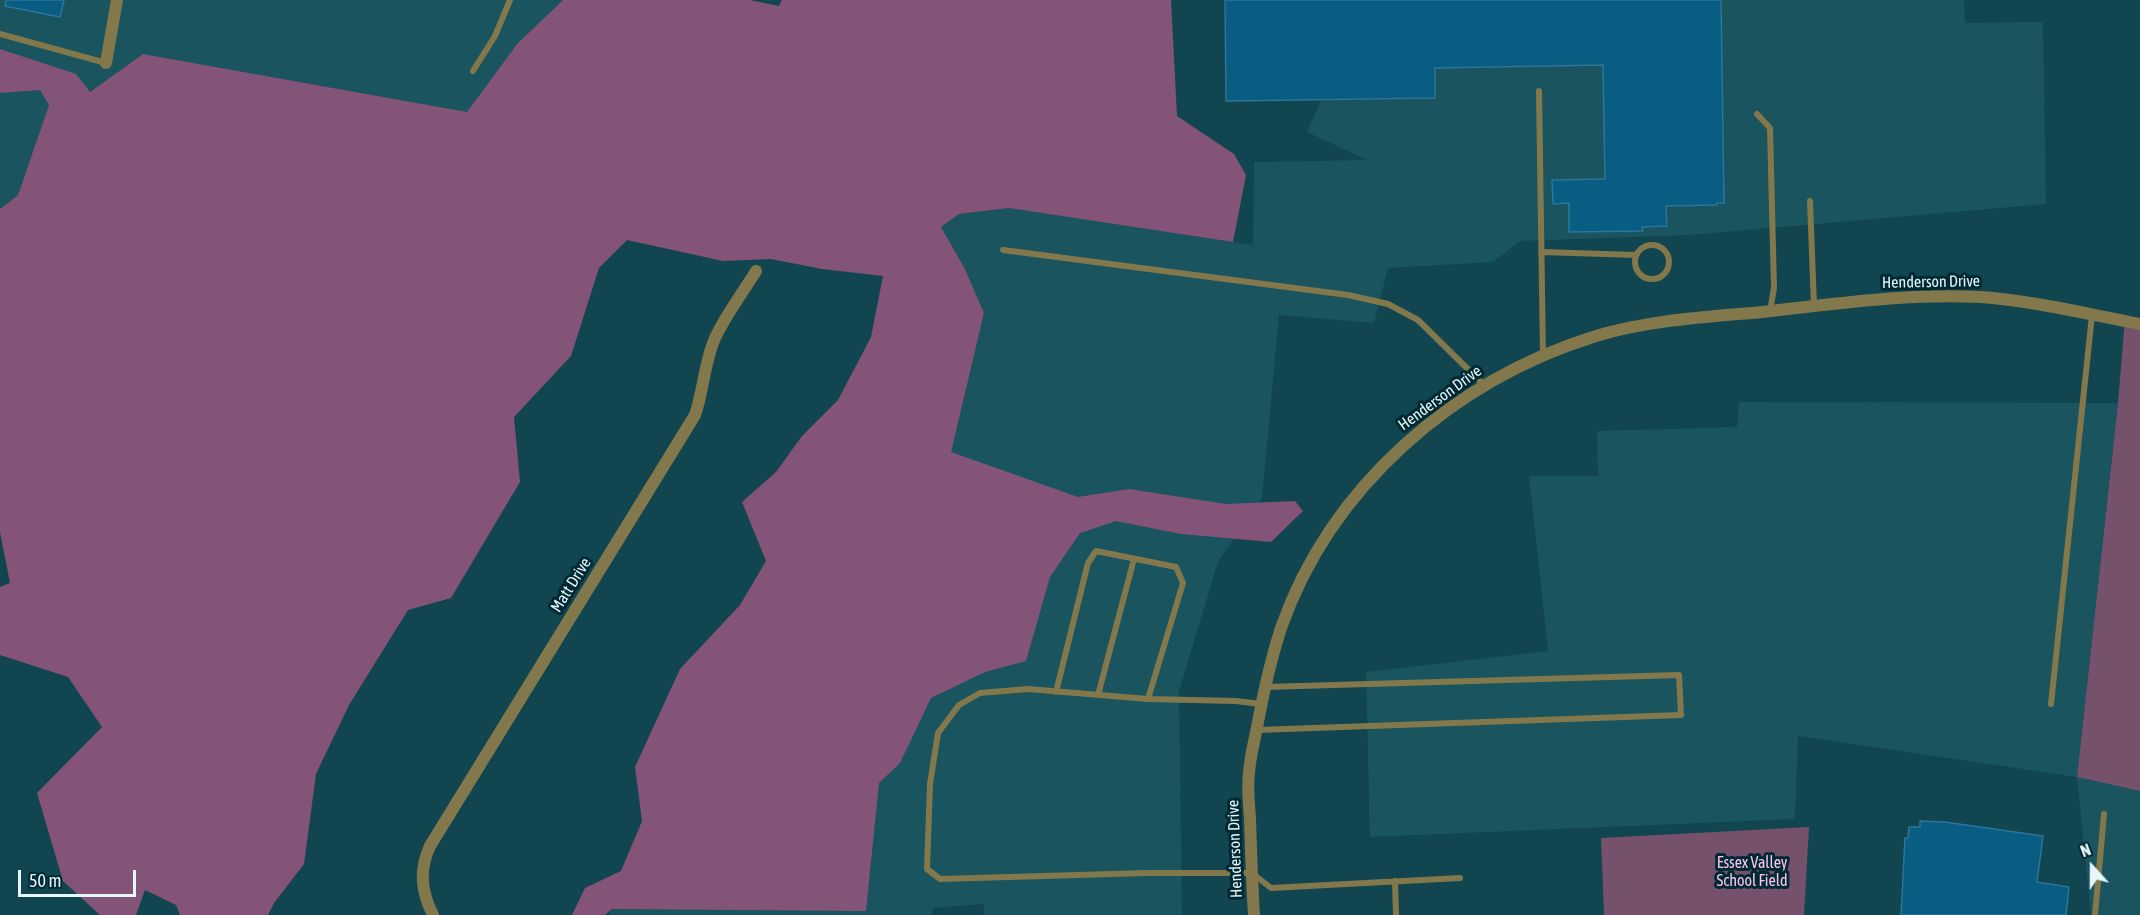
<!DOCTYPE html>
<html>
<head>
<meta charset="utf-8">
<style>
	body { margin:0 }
	#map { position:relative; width:2140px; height:915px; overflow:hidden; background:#114550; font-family:"Asap Condensed",sans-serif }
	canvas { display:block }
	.north { position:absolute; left:2062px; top:837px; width:60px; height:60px; -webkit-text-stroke:4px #002a33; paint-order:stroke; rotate:339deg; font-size:16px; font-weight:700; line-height:24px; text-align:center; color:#e6f7fb }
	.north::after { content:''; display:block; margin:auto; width:21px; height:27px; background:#e6f7fb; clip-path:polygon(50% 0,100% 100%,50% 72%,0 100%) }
	.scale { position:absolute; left:18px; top:870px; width:118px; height:27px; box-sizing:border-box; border:3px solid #e6f7fb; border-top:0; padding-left:8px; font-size:18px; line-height:21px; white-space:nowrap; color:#e6f7fb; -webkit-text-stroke:4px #002a33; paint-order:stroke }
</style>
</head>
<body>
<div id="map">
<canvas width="2140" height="915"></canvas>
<div class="north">N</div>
<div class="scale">50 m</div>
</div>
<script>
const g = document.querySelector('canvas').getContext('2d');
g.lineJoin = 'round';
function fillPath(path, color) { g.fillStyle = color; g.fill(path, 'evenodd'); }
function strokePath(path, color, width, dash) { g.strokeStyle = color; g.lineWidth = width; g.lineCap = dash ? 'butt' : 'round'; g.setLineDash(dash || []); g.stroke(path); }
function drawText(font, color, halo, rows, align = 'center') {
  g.font = font + ' "Asap Condensed",sans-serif'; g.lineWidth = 6; g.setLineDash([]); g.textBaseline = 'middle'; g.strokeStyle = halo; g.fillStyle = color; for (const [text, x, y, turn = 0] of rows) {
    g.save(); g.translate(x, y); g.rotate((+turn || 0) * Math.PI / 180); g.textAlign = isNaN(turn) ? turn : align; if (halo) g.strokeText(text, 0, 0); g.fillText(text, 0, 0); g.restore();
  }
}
const built = new Path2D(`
	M0,0h563l-46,44 -50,68 -324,-58 -67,48 -27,3 -31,90 -18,14z
	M1366,0h598l1,23 78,-1 3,182 -356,31 -170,6 -27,21 -105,6 -14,55 -95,-8 -17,183 -44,64 -39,129 3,224h-198v-11l-51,4 -1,7h-323l2,-6 269,-139 70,-318 34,-139 -19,-44 -24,-42 18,-13 50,-6 244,37 1,-83 113,-2 -60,-28z
	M1739,402l379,1 -41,374 63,14v124h-49l-14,-138 -279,-41 -3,83 -425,18 -4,-165 182,-21 -19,-175h69l-1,-45 140,-4z`);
const green = new Path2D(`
	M2125,318l15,4v469l-63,-14 41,-374z
	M1809,827l-5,88h-200l-3,-77z`);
const forest = new Path2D(`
	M563,0h187l29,6 3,-6h389l6,116 57,38 12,21 -13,67 -224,-34 -50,6 -18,13 24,42 19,44 -33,139 127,45 51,-8 97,15 69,-3 8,10 -32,31 -90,-8 -65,-13 -36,12 -30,44 -24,84 -41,11 -54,26 -31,65 -21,20 -13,128 -254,-2 -7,6h-33l13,-27 36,-17 21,-50 -7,-54 45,-98 60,-64 26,-44 -24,-59 34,-30 26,-36 36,-36 33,-63 12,-61 -61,-7 -51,-10 -48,2 -96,-21 -28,28 -28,88 -57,61 6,65 -69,116 -43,12 -59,95 -33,69 -12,90 -30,39 -6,12h-88l-4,-10 -31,-15 -9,25h-36l-37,-34 -26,-88 65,-66 -34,-50 -68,-22v-68l10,-4 -10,-51v-323l18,-14 31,-90 -9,-15 -40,3v-44l76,25 14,18 53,-38 324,58 50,-68z`);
const building = new Path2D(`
	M6,0h58l-4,17 -55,-11z
	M1225,0h496l3,203h-7v2l-51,1 1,20 -25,1 1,4 -74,1v-29l-16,1 -1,-24 53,-1 -2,-114 -168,3v30l-209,3z
	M1920,821l25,1 98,14 -6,46 32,5 -3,28h-165l4,-77h3l1,-11h11z`);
const lane = new Path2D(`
	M0,34l106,29
	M473,71l22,-35 15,-36
	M1539,91l4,264
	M1757,114l13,14 4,160 -4,23
	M1810,201l4,105
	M1635 262a17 17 0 1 1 34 0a17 17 0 1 1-34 0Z
	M1003,250l345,45 40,9 30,16 66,65
	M1541,252l95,3
	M1056,692l32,-129 8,-12 80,16 7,16 -35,116 88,2 25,3
	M1098,695l36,-136
	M1148,699l-120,-10 -48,4 -21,12 -21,28 -8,51 -3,85 13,10 207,-6h105l19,15 189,-10
	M2051,704l41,-389
	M1257,730l424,-15 -2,-40 -414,12
	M1395,881l1,34
	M2095,915l9,-101`);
const street = new Path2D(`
	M106,63l11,-63
	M433,915c-12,-24 -14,-45 -3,-69l265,-431c8,-23 9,-48 18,-72 7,-20 31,-52 43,-72
	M1254,915c-2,-32 -3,-64 -4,-97 -1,-15 -3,-30 -1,-45 1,-17 6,-34 9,-51 6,-32 13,-63 23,-94 50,-142 173,-248 315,-292 53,-16 111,-19 166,-24 73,-8 145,-19 219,-15 53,4 107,17 159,27`);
const streetNames = [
	["Henderson Drive",1931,282,-1],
	["Henderson Drive",1440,398,-36],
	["Matt Drive",571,585,-58],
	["Henderson Drive",1235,849,-92]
];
const parkNames = [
	["Essex Valley",1752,863],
	["School Field",1752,881]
];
fillPath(built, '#19545f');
fillPath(green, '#75516c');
fillPath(forest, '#835478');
fillPath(building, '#095c82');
strokePath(building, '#2c759c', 1.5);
strokePath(lane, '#83784c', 6);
strokePath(street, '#83784c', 12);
drawText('16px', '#e6f7fb', '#002a33', streetNames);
drawText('16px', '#fec2ef', '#002a33', parkNames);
</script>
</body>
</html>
